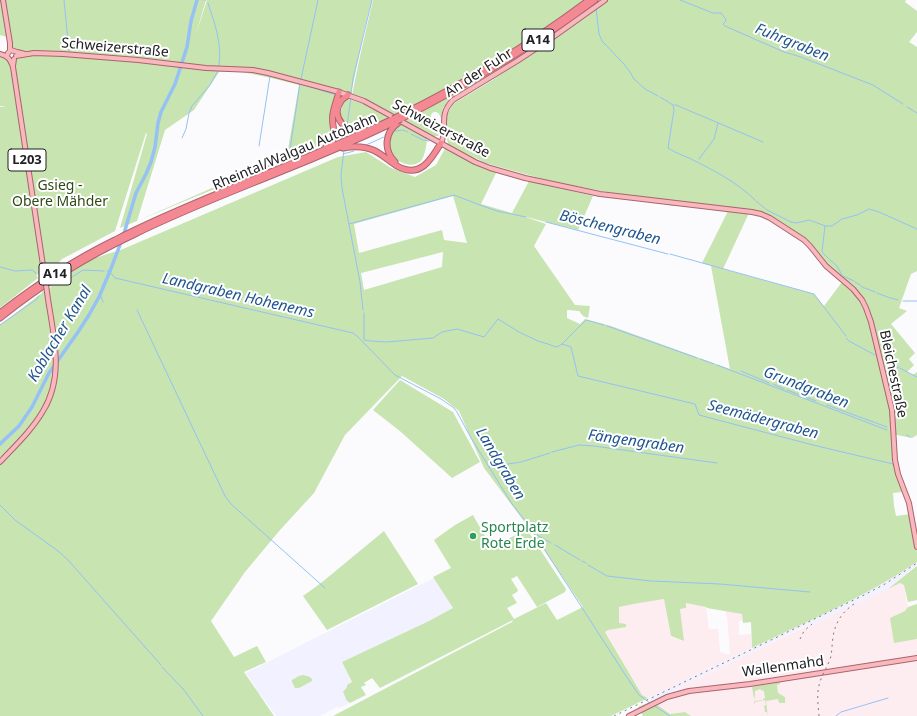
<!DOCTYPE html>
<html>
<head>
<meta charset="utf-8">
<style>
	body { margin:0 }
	canvas { display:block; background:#fbfbfe }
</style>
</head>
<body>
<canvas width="917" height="716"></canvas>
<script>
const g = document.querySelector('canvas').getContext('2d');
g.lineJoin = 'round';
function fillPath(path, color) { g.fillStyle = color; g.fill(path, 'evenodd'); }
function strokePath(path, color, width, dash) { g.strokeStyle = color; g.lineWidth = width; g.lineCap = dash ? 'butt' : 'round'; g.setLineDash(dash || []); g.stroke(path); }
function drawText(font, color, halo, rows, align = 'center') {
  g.font = font + ' "Noto Sans",sans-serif'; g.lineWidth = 4; g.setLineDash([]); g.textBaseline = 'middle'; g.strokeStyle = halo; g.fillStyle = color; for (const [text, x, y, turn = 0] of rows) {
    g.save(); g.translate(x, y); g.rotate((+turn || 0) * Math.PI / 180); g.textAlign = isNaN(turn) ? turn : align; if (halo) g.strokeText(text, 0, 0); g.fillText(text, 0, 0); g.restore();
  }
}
const built = new Path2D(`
	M917,562v4l-29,23 -72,34 -6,4 -2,-2 -124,60 -4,3 -28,13 -4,-3 201,-96 53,-30z
	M434,578l19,30 -26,14 -85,40 10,21 -8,7 4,13h2l-10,5 -3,-1 -17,9h-44l-16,-22 -15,8 -3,-7 14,-7 -10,-15z`);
const industrial = new Path2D(`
	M900,583l4,2 4,22 -3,4 -11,31 23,-3v77h-226l-6,-4 -15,2 -18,-13 28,-13 4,-3 125,-60 1,2 6,-4z
	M664,598l7,39 13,4 -4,-32 6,-1v-5l20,4 3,22h9l2,23 10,3 -3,-38 -1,-1v-5l16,3 1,7h-4v14l12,-1 1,14 -104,50 -6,-3 -37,-64 3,-1 18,-3 -7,-4v-16z`);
const green = new Path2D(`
	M0,0h206l-11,37 12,-37h165l-9,35 -12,59 -85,-23 -62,-5 -18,-3 -1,1 -167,-13 -9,-4 -2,-10 -7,-2z
	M373,0h212c-60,44 -124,84 -191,115l-42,-20 8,-39z
	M608,0h298l-1,2 12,9v21l-8,10 8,5v224l-6,3 -12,34 8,3 -16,13 24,29 -6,6 5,6 -7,7 6,3 4,-3v63l-5,3 -20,-4 11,58 -10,1 1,13 2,10 15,-2 6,38v10c-52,35 -109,59 -165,86l-1,-26 -8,1 -1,-9 -35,-6 -1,-1 -20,-4v5l-6,1 4,32 -13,-5 -7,-37 -25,4 -20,4v16l7,1v3l-18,3 -3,2 37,63 6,3 -37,18h-278l179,-94 1,-2 -133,68 -8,-10 -8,5 2,2 -5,2 5,8 -16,8 -3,-2 -4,-9 4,-5v-2l5,-3 -10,-20 85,-40 26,-14 -20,-31 18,-9 -17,-28 21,-15 18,-10 18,32 33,-16h4l38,58 -1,3 -28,15 -20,-31 -6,3 7,11 -1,2 -5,3 5,8 -10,5 7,11 32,-16 11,17 26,-13 -54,-79 -45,-60 -25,-57 -15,-12 -42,-23 -57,59 -31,58 -34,37 -35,42 -34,49 23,36 23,-11 9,16 -22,10 30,44h-274v-391l42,-32v-1l9,-5 -1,-2 42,-26 31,-10 215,-92 28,-5 25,16 24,9 21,-12 12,-22 -2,-7v-20l7,-12 38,-23 26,-18 66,-44zM465,152l20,11 69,19 59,11 60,13h18l37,5 -26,52 13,4 -4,-1 19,103 -119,-43 -26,-7 -5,5 -13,-6v-8l12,1 4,5 5,2 2,-12 -15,-1 -41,-59 12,-22 -24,-8 56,14 15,-34 -64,-15 -17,32 -31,-9 16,-33zM453,196l14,47 -23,-3 -2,-10 -83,23 -5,-29zM749,213l10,2 20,9 27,20 36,38 -18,24 -10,-12 -91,-25zM443,252l-1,15 -78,23 -3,-17z
	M594,4v1c-29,22 -58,42 -88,61h-4v2l-51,31 -8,9 -2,11c-1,-5 -4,-9 -9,-6 -4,8 4,9 9,13v6l-2,1 -1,2 1,1h-8l-28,-15c40,-21 79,-43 117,-67 26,-15 50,-33 74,-50z
	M0,54l5,2 10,11v-6l2,-3 16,-4 21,1 200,16 81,22c1,12 -6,19 -4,32l-1,1c2,6 2,11 -2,16l-208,86 27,-94 -1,-1 -31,98 -51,27 -2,1c-8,8 -13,18 -26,15l2,4 -38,30v-201h6l-6,-1zM219,72h23l29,6 28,7 -12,70 -150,66 28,-91 29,-20z
	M349,99l18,6 23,13c-9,3 -18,8 -27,10 -10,2 -23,-3 -22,-16 0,-3 2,-8 3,-12z
	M399,122l28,15c0,6 -2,19 -6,24 -1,1 -4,2 -5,3 -15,4 -31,-11 -26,-26 1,-5 5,-11 9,-16z
	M400,380l53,32 27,50 -28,16 -51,-46 -28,-22z
	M384,531l34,53 -91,46 -24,-34 18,-13z
	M917,566v34l-9,2 -4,-17 -4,-2 -12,6z
	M917,604v35l-23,4 -4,-25 15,-7 3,-4z
	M303,675l7,2 2,2v2l-13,7h-4l-3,-6v-2l7,-4z
	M780,682v2l-3,1 1,8 7,4v6h-6l-1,-4 -12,2 2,15 -1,-4h-2l-1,-6 2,-1 -1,-5 -10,2v2l-1,-1 1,-3v1l8,-1v-1l2,-1 -1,-7 -3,-1 -1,-1 -5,2v6l-1,1 -2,-11z
	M652,701l18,13 15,-2 6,4h-48l-5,-9z`);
const stream = new Path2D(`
	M64,0l5,51
	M205,0h1
	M680,0l33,13h8l4,5 1,3 -3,3 2,2 59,26 17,5 72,28 30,19
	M208,3c7,22 14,39 11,63
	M596,8l3,26 3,7 21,22 7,9 4,7 11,10 13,7
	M301,79l17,-79
	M302,84l31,10
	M351,94l2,-15 19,-79
	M660,97l13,8 1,5 -6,38c7,5 15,7 23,11 22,11 46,23 64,41
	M674,105h2l87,37
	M907,107l10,6
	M347,126l4,-29
	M396,131l7,-1 5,2
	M411,134l12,6
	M345,137l1,-8
	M182,138l4,-9 3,-16 3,-7 18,-21 8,-14
	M424,140l5,1
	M366,145l18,-8
	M259,146l11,-70
	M344,150l-3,25 1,13 18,94 3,28
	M343,154l11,-3
	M699,159l15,-20 4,-16
	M257,171l31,-13 1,-2 11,-73
	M756,201l11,9 24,12 5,1 13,-3 5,2
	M546,222l57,15 65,17
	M815,222l10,4h7l10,-7 15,-4 12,-6 10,3 38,17
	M349,224l105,-29 26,10 17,6 29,6
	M825,226l-3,26 7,7
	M670,254l144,40 32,42
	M830,260l7,6 5,9
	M0,267l15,4 17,-1 3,2 1,2
	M107,271h3
	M110,272l5,6 238,55 4,3 5,5 33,34 46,24 13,9 3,4 14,26 41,66 18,23 96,149 13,19 11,8
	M843,276l11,5
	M855,282l5,3
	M57,285l7,-3 19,-12 21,1
	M861,286l3,2
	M865,288l10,4
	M877,293l13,5
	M100,294l3,8
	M891,298l7,2
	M903,301h14
	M137,310l88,186 6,8 94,84
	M364,313v27l7,1 16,1 46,-4 9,-6 15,-3 27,8 14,-18 21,13 19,9 10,3 5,2 4,1 5,-3 24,-24 18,5
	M0,325l37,-26 2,-3
	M607,326l90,32
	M846,338l3,3 26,14
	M562,344l9,3 7,29 117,28 4,11 114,30 80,19
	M700,359l14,5
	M884,360l33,17
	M717,365l170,65
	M741,371l28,12
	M773,384l11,5
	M787,390l29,11
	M827,405l60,22
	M907,435l3,2
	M552,452l27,-7 15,1 123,17
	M489,467l32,-5 29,-9
	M0,505l15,15 43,31 10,9 93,105
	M537,535l14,8
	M555,545l25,15
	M582,561l4,2
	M588,565l19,11 44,5 69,3 90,8
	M162,667l22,23 19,26
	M653,705l17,11
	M836,716l5,-4 47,-14`);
const river = new Path2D(`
	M0,444l19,-18 13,-19 17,-34 29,-41 11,-17 10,-18 11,-26 13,-34 10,-34 3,-10 10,-19 5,-12 4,-15 3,-24 3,-11 14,-28 12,-37 4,-26 6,-21`);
const major = new Path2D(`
	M3,0l7,43v8
	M0,54c8,2 10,5 13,13l31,205
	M7,56l1,-3 3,-3 6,2 8,2
	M16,56l18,-3 29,1 75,6 68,8 47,2 15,3 71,19 25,9 111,61 15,6 35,10 75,16 152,18 9,2 9,4 34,22 6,6 16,20 27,23 9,11 4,8 5,14 17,71 4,17 3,50 3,14 11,29 8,44
	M13,66l1,-7
	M441,143c8,-16 -4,-27 12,-43l64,-39 29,-19 59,-42
	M0,462c15,-16 32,-32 43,-51 23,-37 9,-80 4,-119
	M629,716l38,-19 22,-6 61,-7 167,-26`);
const highway = new Path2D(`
	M348,95c-2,2 -5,3 -7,6 -11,16 5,33 22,29
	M397,117c67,-33 132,-72 192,-117
	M401,119c68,-35 133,-73 194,-119
	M326,147c15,-11 4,-19 7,-33 1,-7 4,-15 6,-22
	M343,148c10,-2 21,-2 30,2 9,4 16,11 24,16 23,13 34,-6 44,-23
	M395,162c-12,-12 -10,-30 3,-39
	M0,313c36,-28 74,-53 115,-73 44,-23 90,-41 136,-60 47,-19 95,-39 142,-61
	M0,318c41,-33 86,-61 133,-83 48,-24 98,-43 147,-63 40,-16 79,-33 117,-51`);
const rail = new Path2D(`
	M800,639l4,-8 8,-7
	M614,716l250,-121 21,-11 32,-21
	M819,716c-1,-12 -3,-25 2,-37 3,-8 8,-15 10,-23 1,-6 1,-12 2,-19 2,-14 9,-25 21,-33`);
const majorBridge = new Path2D(`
	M44,272l3,20`);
const highwayBridge = new Path2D(`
	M393,119l4,-2
	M397,121l4,-2`);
const markers = [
	[473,536,4,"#2e9e5b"]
];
const shields = [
	[538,40,32],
	[27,160,38],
	[55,274,32]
];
const shieldNames = [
	["A14",538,40],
	["L203",27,160],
	["A14",55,274]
];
const streetNames = [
	["Schweizerstraße",115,48,5],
	["An der Fuhr",479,73,-33],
	["Schweizerstraße",441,129,28],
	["Rheintal/Walgau Autobahn",295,152,-23],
	["Bleichestraße",893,374,78],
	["Wallenmahd",783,667,-8]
];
const parkNames = [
	["Gsieg -",60,186],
	["Obere Mähder",60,202]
];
const leisureNames = [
	["Sportplatz",481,528],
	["Rote Erde",481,544]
];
const waterNames = [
	["Fuhrgraben",792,43,22],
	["Böschengraben",610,228,14],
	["Landgraben Hohenems",238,296,13],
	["Koblacher Kanal",60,334,-59],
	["Grundgraben",806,388,21],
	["Seemädergraben",763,420,15],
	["Fängengraben",636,442,8],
	["Landgraben",500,464,59]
];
fillPath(built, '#f2f1ff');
fillPath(industrial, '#fdedf1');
fillPath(green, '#c8e4b1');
strokePath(stream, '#95c1f4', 1);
strokePath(river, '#95c1f4', 3.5);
strokePath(major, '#aa646c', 6);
strokePath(highway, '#aa646c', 7);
strokePath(major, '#f8b8be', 4);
strokePath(highway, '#f48993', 5);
strokePath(rail, '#7a7a7e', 1, [2, 4]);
strokePath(majorBridge, '#aa646c', 6, []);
strokePath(highwayBridge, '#aa646c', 7, []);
strokePath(majorBridge, '#f8b8be', 4);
strokePath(highwayBridge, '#f48993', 5);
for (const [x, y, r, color] of markers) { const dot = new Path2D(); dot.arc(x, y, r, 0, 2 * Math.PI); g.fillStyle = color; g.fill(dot); strokePath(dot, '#fff', 1.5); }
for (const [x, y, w] of shields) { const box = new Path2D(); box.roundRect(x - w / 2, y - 11, w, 22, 3); g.fillStyle = '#fff'; g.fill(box); strokePath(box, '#202025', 1); }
drawText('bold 13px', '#202025', null, shieldNames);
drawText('14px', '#202025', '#fff', streetNames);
drawText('14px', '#304915', '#fff', parkNames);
drawText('14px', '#27864d', '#fff', leisureNames, 'left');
drawText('italic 15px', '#1e558f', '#fff', waterNames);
</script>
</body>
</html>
